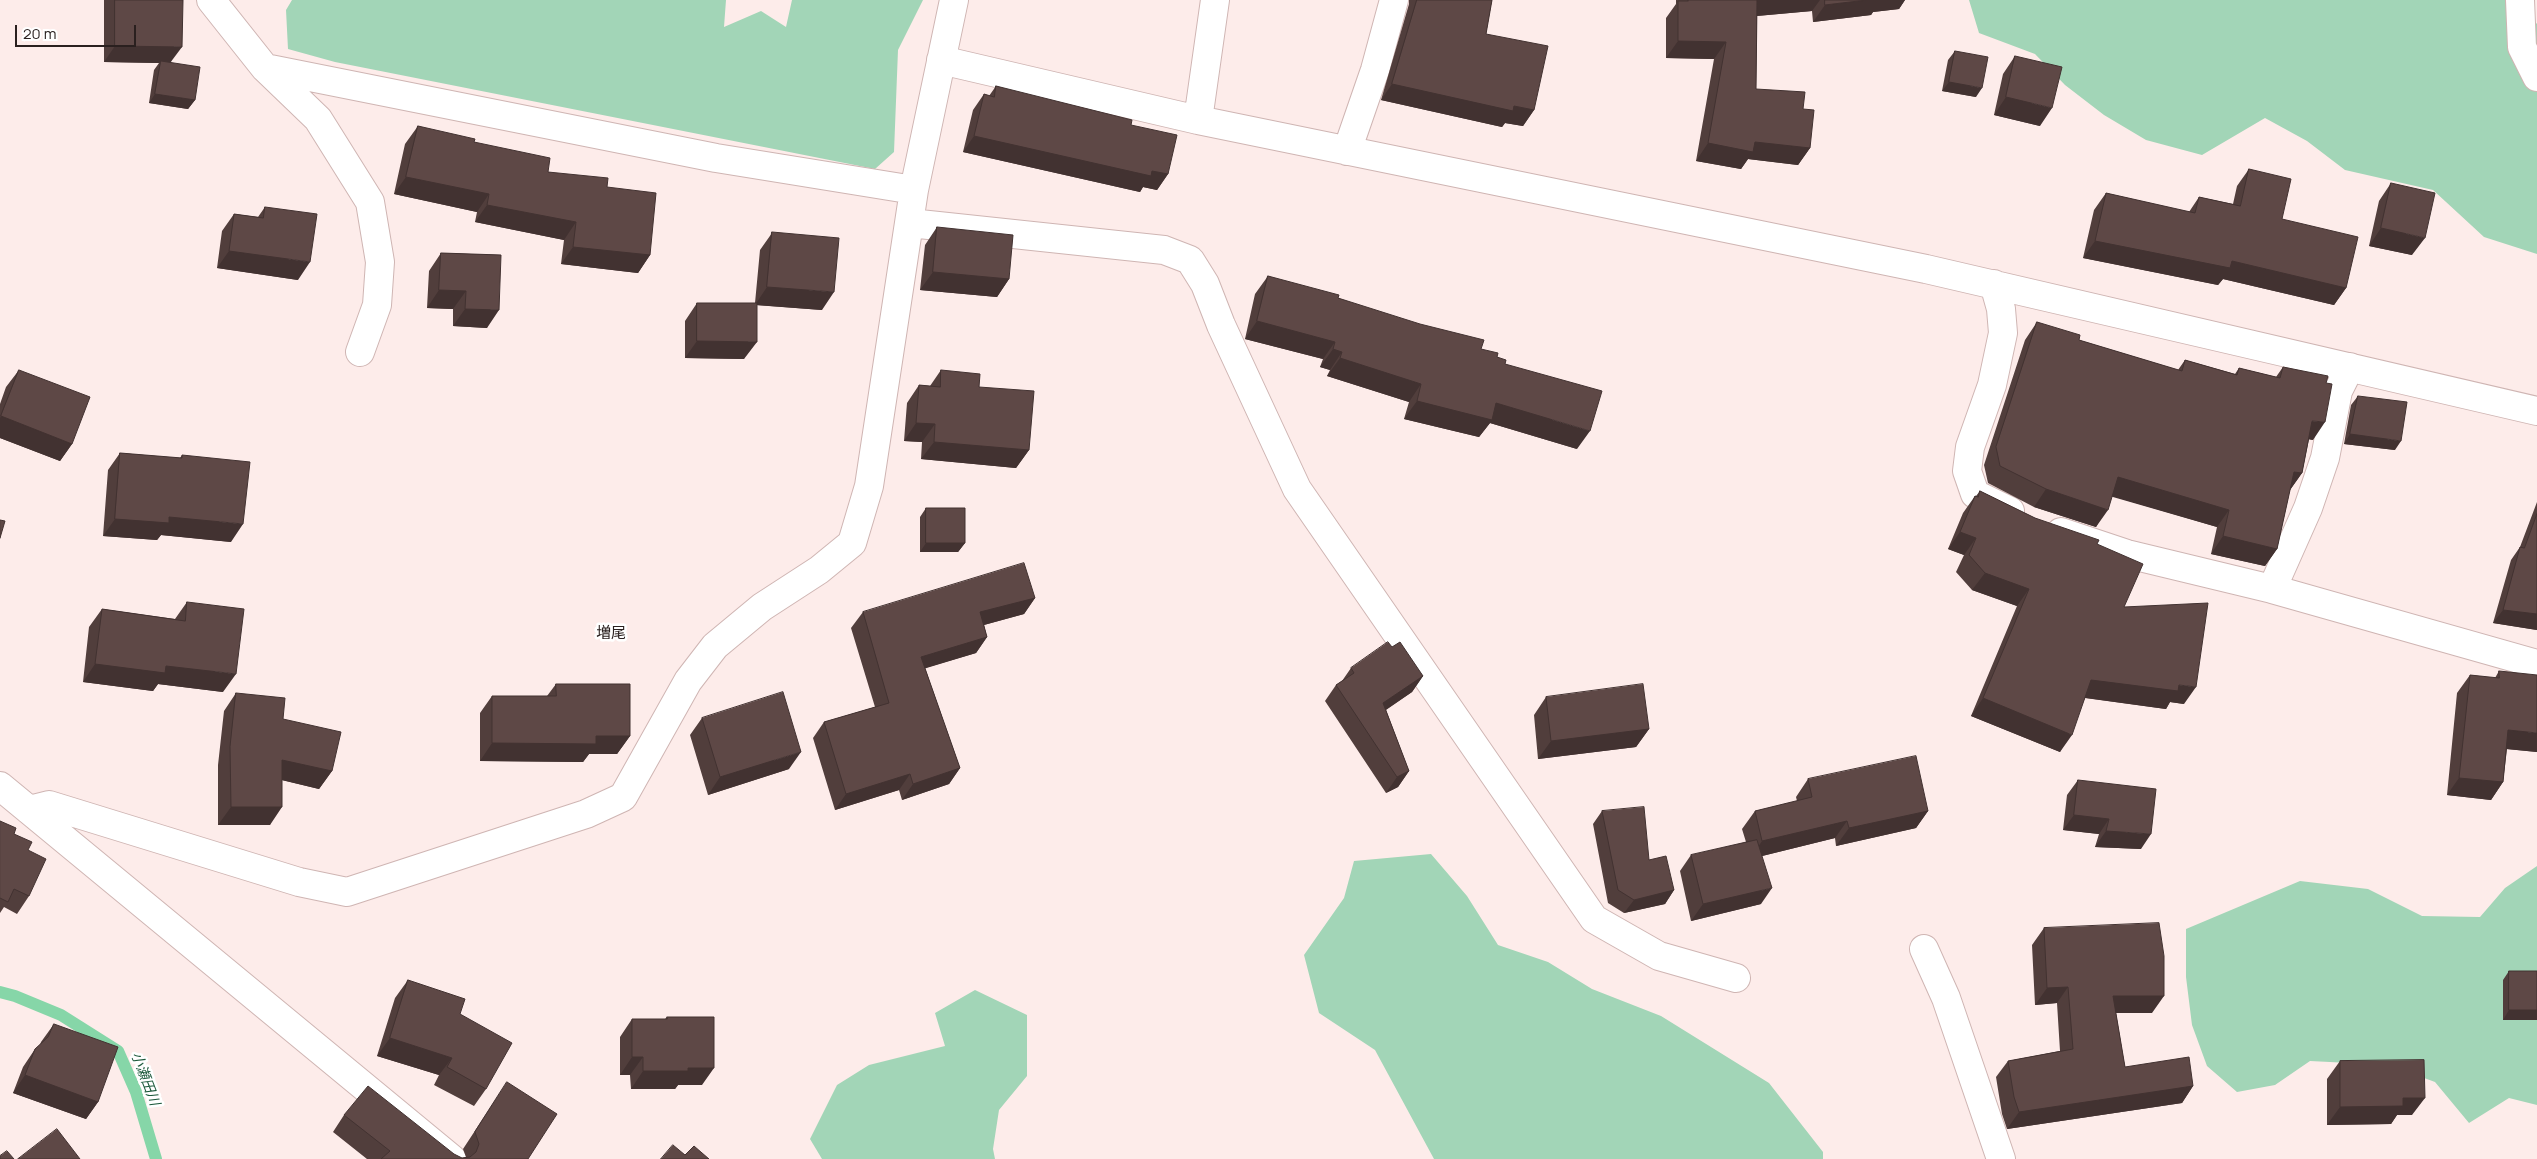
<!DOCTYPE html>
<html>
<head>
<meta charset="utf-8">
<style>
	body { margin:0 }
	#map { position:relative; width:2537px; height:1159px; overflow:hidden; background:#fdecea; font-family:Manrope,sans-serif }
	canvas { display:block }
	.scale { position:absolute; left:15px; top:25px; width:121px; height:22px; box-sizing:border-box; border:2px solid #2a201f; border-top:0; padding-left:6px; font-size:15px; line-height:18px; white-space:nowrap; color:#2a201f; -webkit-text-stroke:4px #fff; paint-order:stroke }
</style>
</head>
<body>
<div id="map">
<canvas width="2537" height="1159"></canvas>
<div class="scale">20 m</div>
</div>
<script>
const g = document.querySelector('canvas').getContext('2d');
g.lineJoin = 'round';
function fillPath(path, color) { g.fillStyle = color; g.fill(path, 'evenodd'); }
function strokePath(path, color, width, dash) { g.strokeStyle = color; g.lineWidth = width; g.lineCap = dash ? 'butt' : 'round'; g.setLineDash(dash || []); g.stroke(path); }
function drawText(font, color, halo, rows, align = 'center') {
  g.font = font + ' Manrope,"Noto Sans JP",sans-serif'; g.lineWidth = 5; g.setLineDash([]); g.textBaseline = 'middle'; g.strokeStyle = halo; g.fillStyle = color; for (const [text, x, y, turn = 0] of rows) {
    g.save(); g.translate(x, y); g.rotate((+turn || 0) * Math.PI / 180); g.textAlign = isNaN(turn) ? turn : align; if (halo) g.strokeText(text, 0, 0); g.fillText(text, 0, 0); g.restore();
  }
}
const green = new Path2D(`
	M292,0h434l-2,27 37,-16 25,16 6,-27h131l-25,50 -4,102 -19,17 -540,-107 -47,-13 -2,-39z
	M1969,0h547l21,24v230l-53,-17 -51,-47 -88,-20 -38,-29 -42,-23 -63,37 -56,-15 -42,-25 -39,-30 -30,-31 -56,-21z
	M1431,854l36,42 31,49 50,17 44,27 69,27 108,67 54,69v7h-389l-59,-109 -56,-37 -15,-58 40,-57 10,-37z
	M2537,866v239l-28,-7 -40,25 -34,-41 -46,-17 -79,-4 -35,24 -38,7 -30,-26 -15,-41 -6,-48v-48l114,-48 68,8 54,27 58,1 25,-29z
	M975,990l52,25v61l-28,34 -6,39 2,10h-173l-12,-20 27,-54 32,-20 76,-19 -10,-33z`);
const stream = new Path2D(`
	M0,992l15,4 46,19 57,36 18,41 20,67`);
const street = new Path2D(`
	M211,0l54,68 53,51 52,83 10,60 -3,43 -17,47
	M2520,0l2,47 15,30
	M941,60l257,60 728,149 611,142
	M265,68l451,90 198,32
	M1198,120l17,-120
	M1347,151l28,-81 19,-70
	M910,223l254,27 26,10 15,24 16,41 76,164 297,430 65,37 77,22
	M1994,284l7,25 2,24 -11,52 -22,62 -3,24 8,23 35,17
	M2061,532l66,22 145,35 36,-81 17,-50 13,-67 12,-24
	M2272,589l265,75
	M0,786l452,373
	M29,810l20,-5 250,77 48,10 239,-78 37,-17 65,-116 27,-35 47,-39 57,-37 33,-27 17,-57 45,-296 40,-190
	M1924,949l22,49 55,161`);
const wall = new Path2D(`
	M104,0h79l-12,62 24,38 -7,9 -39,-6 5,-33 5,-7 -55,-1z
	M1409,0h83l-6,34 48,76 -11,16 -18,-3 -3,4 -121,-27 28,-96z
	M1676,0h229l-6,9 -26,3 -2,3 -58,7 -1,-11 -55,5 -1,73 47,20 7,39 -12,17 -50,-6 -7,10 -45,-8 18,-102 -48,-1v-40l10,-14z
	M1955,51l21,46 -34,-6 6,-31z
	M2015,56l25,70 -46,-11 9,-41z
	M996,86l135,39 37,49 -11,16 -14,-3 -3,5 -177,-40 10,-42 11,-16 5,2z
	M418,126l56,16 74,30 59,15 43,68 -12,18 -77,-9 3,-24 -89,-18 2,-10 -83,-18 11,-50z
	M2249,169l33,50 64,69 -12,17 -111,-26 -5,6 -135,-27 11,-48 12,-17 83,19 10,-15 34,7 4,-18z
	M2391,183l21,72 -43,-9 10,-45z
	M265,207l33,73 -81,-12 5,-37 12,-17 24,3z
	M937,227l72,52 -12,18 -77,-7 5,-45z
	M772,233l50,77 -65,-5 -13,54 -59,-1v-37l12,-18h58l5,-53z
	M441,253l60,2 -14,73 -34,-2v-17l-26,-1 2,-37z
	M1268,276l70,22 143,51 16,8 8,7 72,85 -87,-26 -11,14 -75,-18 5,-17 -82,-26 3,-6 -10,-3 3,-8 -78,-20 10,-45z
	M2037,322l42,18 99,30 7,-10 50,14 4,-6 37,9 7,-10 30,73 -4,-1 -7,34 -12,17 -13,59 -12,17 -54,-12 6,-27 -105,-31 -16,31 -62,-20 -46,-24 -4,-18 41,-125z
	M19,370l53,74 -12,17 -60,-23v-34l6,-17z
	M941,370l38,17 50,63 -13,18 -95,-9 1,-17 -18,-1 3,-38 12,-18 11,1z
	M2358,396l37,54 -51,-6 7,-39z
	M120,453l60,5 2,-3 49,87 -70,-7 -4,5 -54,-4 5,-66z
	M1980,491l55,27 62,26 27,63 60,97 -14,-2 -4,7 -81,-11 -25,54 -89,-36 46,-110 -45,-16 -16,-18 8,-17 -16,-6 15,-36 12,-17h1z
	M2537,502v128l-44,-7 18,-63 9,-13z
	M926,508l39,35 -7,9h-38v-35z
	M1035,598l-11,16 -40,11 3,12 -11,16 -51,15 35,100 -11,16 -47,16 -3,-10 -64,20 -22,-72 11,-16 51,-15 -24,-79 12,-16z
	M187,602l36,90 -65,-8 -5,7 -70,-9 6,-55 13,-18 73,10z
	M1392,647l31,29 -11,16 -26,18 23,61 -11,16 -12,6 -61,-92 11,-16 6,-4 9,-13z
	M2499,671l38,81 -30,-3 -4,33 -12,18 -44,-5 10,-102 13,-18 25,3z
	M556,684l74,52 -13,18h-28l-6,8 -103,-1v-48l12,-17h55z
	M236,693l47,26 49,52 -13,18 -37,-9 -12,45h-52v-60l6,-54z
	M1546,697l103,32 -13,18 -98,12 -4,-44z
	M702,718l87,51 -81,26 -18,-60z
	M1808,779l120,32 -12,17 -80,18 -1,-8 -73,18 -1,48 -70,17 -11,-50 11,-16 55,-13 -4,-13 13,-18 42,-10 -1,-4z
	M2078,780l63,69 -46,-2 4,-13 -36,-4 4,-35z
	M1602,811l47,49 25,30 -9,14 -41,9 -16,-10 -15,-79z
	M0,821l14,13 14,16 1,46 -12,18 -13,-7 -4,6z
	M2044,928l108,85h-36l9,54 68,19 -11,17 -175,26 -5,-15 -6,-37 12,-16 52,-10 -3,-48 -22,2 -3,-60z
	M2509,971l28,49h-34v-40z
	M408,980l52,34 26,75 -12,17 -40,-21 5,-10 -62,-19 18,-58z
	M667,1017l35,68h-24l-3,4h-44l-1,-14h-10v-38l12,-18h33z
	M54,1024l44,78 -12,17 -73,-26 10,-26 12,-18 5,-4 1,-3z
	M2340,1061l72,54h-15l-6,9 -64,1v-46z
	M507,1082l21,77h-161l-34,-27 11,-17 118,43 4,-1 -3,-8z`);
const shadedWall = new Path2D(`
	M1757,0h63l-8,11 -67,6z
	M1867,0h38l-6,9 -26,3 -2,3 -58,7 12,-17z
	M1678,41l48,1 -12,17 -48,-1z
	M115,46l67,1 -12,16 -9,-2 -2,2 -55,-1z
	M1949,82l33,6 -6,9 -34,-6z
	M1392,84l142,26 -11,16 -18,-3 -3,4 -121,-27z
	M155,94l40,6 -7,9 -39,-6z
	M2006,97l46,11 -12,18 -46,-11z
	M974,136l178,35 16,3 -11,16 -14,-3 -3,5 -177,-40z
	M1755,142l55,6 -12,17 -50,-6 -7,10 -45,-8 12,-18z
	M406,177l83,17 -12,18 -83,-18z
	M487,205l89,17 -12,18 -89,-18z
	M2381,228l44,10 -13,17 -43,-9z
	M2095,241l137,20 114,27 -12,17 -111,-26 -5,6 -135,-27z
	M573,247l77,8 -12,18 -77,-9z
	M229,251l81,11 -12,18 -81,-12z
	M933,272l76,7 -12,18 -77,-7z
	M767,287l67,5 -12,18 -67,-5z
	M439,290l27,1 -13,18 -26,-1z
	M465,309l34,1 -12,18 -34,-2z
	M1257,321l78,21 -12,17 -78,-20z
	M697,341l60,1 -13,17 -59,-1z
	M1333,349l9,3 -12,18 -10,-3z
	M1340,358l81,26 -12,18 -82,-26z
	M1417,401l79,2 94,28 -13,18 -87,-26 -11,14 -75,-18z
	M1,416l71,28 -12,17 -60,-23v-20z
	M2312,421l13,1 -12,18 -13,-2z
	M916,423l19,1 -13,18 -18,-1z
	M2350,434l51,7 -6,9 -51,-6z
	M934,442l95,8 -13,18 -95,-9z
	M2294,472l8,1 -12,17z
	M2118,477l111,33 -12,17 -111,-32z
	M2046,489l62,21 -12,17 -62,-20z
	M169,517l74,7 -12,18 -70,-7 -4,5 -54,-4 12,-17z
	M1960,532l16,6 -12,17 -16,-6z
	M2223,536l54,13 -12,17 -54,-12z
	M926,543h39l-7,9h-38z
	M1985,573l44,16 -12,17 -45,-16z
	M1035,598l-11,16 -55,15 11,-17z
	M2503,610l34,4v16l-44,-7z
	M987,637l-11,16 -66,20 11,-16z
	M95,664l71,2 70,8 -13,18 -65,-8 -5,7 -70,-9z
	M1423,676l-11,16 -40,27 11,-16z
	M2091,680l88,5 17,2 -12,17 -14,-2 -4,7 -87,-12z
	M1983,698l89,37 -12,17 -89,-36z
	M1649,729l-13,18 -98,12 13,-18z
	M2508,730l29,3v19l-41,-4z
	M596,736h34l-13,18h-28l-6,8 -103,-1 12,-18z
	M801,752l-12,17 -81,26 12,-18z
	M282,760l50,11 -13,18 -50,-12z
	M960,768l-11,16 -47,16 11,-16z
	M1409,771l-11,16 -12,6 11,-16z
	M910,774l-11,16 -64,20 11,-16z
	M2459,778l44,4 -12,18 -44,-5z
	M231,807h51l-12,18h-52z
	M1928,811l-12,17 -80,18 13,-18z
	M2074,815l35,4 -10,15 -36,-4z
	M1847,821l-12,17 -85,21 12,-18z
	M2106,831l45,3 -10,15 -46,-2z
	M1772,888l-11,16 -70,17 12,-17z
	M1674,890l-9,14 -41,9 10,-13z
	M2068,987l-11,16 -22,2 12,-17z
	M2113,996h51l-12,17h-51z
	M2509,1010h28v10h-34z
	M390,1038l62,20 -13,17 -62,-19z
	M632,1057h11l-13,18h-10z
	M688,1068h26l-12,17h-24l-3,4h-44l12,-18z
	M25,1075l73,27 -12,17 -73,-26z
	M2193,1086l-11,17 -175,26 12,-17z
	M2403,1098h22l-13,17h-15l-6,9 -64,1 13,-18z`);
const building = new Path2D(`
	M115,0h68l-1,47 -67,-1z
	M1417,0h75l-6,34 62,12 -14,64 -20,-4 -1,5 -121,-27z
	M1688,0h70h-1l-1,89 49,3 -2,17 11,1 -4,38 -55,-6 -2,10 -45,-9 18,-101 -48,-1v-40h10z
	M1825,0h42l-42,5z
	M1955,51l33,6 -6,31 -33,-6z
	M2015,56l47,11 -10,41 -46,-11z
	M161,61l39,6 -5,33 -40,-6z
	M996,86l136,34 -1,5 46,10 -9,39 -16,-3 -1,5 -177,-40 10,-42 10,3z
	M418,126l57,13 -1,3 76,16 -2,14 60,6 -1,9 49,6 -6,62 -77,-8 3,-25 -89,-17 2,-11 -83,-17z
	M2249,169l42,10 -9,40 76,18 -12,51 -114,-27 -2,7 -135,-27 11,-48 89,20 4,-16 41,9z
	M2391,183l44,10 -10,45 -44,-10z
	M265,207l52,7 -7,48 -81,-11 5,-37 29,4z
	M937,227l76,8 -4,44 -76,-7z
	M772,232l67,6 -5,54 -67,-5z
	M441,253l60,2 -2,55 -34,-1 1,-18 -27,-1z
	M1268,276l71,19 -1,3 82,26 64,16 -3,9 17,4 -1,4 9,3 -1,4 97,27 -12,40 -94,-28 -4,17 -75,-19 4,-17 -81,-26 2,-6 -9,-3 2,-7 -78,-21z
	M697,303h60v39l-60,-1z
	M2037,322l43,13 -1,5 103,31 3,-11 52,15 2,-7 41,10 3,-11 45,9 -2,7 6,1 -7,38 -13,-1 -10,52 -8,-1 -17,77 -54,-13 6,-26 -111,-33 -10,33 -62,-21 -46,-23 -4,-19z
	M19,370l71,27 -18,47 -71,-28z
	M941,370l39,4 -1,13 55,4 -5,59 -95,-8 1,-18 -19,-1 3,-38 21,2z
	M2358,396l49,6 -6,39 -51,-7z
	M120,453l62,5v-3l68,7 -7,62 -74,-7v6l-54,-4z
	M1980,491l55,27 64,22 -2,4 46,20 -19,43 84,-4 -12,84 -17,-2 -1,6 -87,-11 -19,55 -89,-37 46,-109 -44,-16 -16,-18 7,-17 -16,-6 15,-36 3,1z
	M926,508h39v35h-39z
	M2537,514v100l-34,-4 17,-63 4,1z
	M0,520l5,1 -5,17z
	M1024,563l11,35 -55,14 7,25 -66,20 39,111 -47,16 -3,-10 -64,20 -22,-72 65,-19 -26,-91z
	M187,602l57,7 -8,65 -70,-8 -1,7 -70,-9 7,-55 83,12z
	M1388,642l4,5 8,-5 23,34 -40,27 26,68 -12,6 -61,-92 18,-12 -3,-5z
	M2499,671l38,4v58l-29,-3 -5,52 -44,-4 11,-103 29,3z
	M556,684h74v52h-34v8l-104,-1v-47h64z
	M1643,684l6,45 -98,12 -5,-44z
	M783,692l18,60 -81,25 -18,-59z
	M236,693l49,5 -2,21 58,13 -9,39 -50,-11v47h-51l-1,-60z
	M1916,756l12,55 -79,17 -2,-7 -85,20 -7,-30 57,-14 -4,-18z
	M2078,780l78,9 -5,45 -45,-3 3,-12 -35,-4z
	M1644,807l5,53 17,-4 8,34 -40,10 -16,-10 -16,-79z
	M0,821l16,7 -2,6 18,8 -4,8 18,9 -17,37 -15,-7 -6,13 -8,-4z
	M1757,840l15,48 -69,16 -12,-49z
	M2159,923l5,33v40h-51l12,71 64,-10 4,29 -174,26 -5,-15 -6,-36 65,-12 -5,-62 -21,1 -3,-60z
	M2509,971h28v39h-28z
	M408,980l57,19 -5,15 52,29 -26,46 -39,-22 5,-9 -62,-20z
	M667,1017h47v51h-26v3h-45v-14h-11v-38h35z
	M54,1024l64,23 -20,55 -73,-27 10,-26 13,-12z
	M2424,1060l1,38h-22v8l-63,1v-46z
	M507,1082l50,32 -29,45h-147l9,-8 -46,-36 24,-29 86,68 8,4 8,-1 6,-5 3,-8 -4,-12z
	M57,1129l23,30h-62z
	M673,1145l12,10 9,-9 15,13h-48z
	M7,1151l7,8h-14v-3z`);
const waterNames = [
	["小瀬田川",145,1079,69]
];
const quarterNames = [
	["増尾",611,634]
];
fillPath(green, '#a2d5b7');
strokePath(stream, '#86d6a8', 12);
strokePath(street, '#cfb5b3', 30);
strokePath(street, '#fff', 28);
fillPath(wall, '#513e3c');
fillPath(shadedWall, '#423231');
fillPath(building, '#5e4846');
strokePath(building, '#423231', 1);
drawText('italic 14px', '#1c593b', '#fff', waterNames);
drawText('15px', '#2a201f', '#fff', quarterNames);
</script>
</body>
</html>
